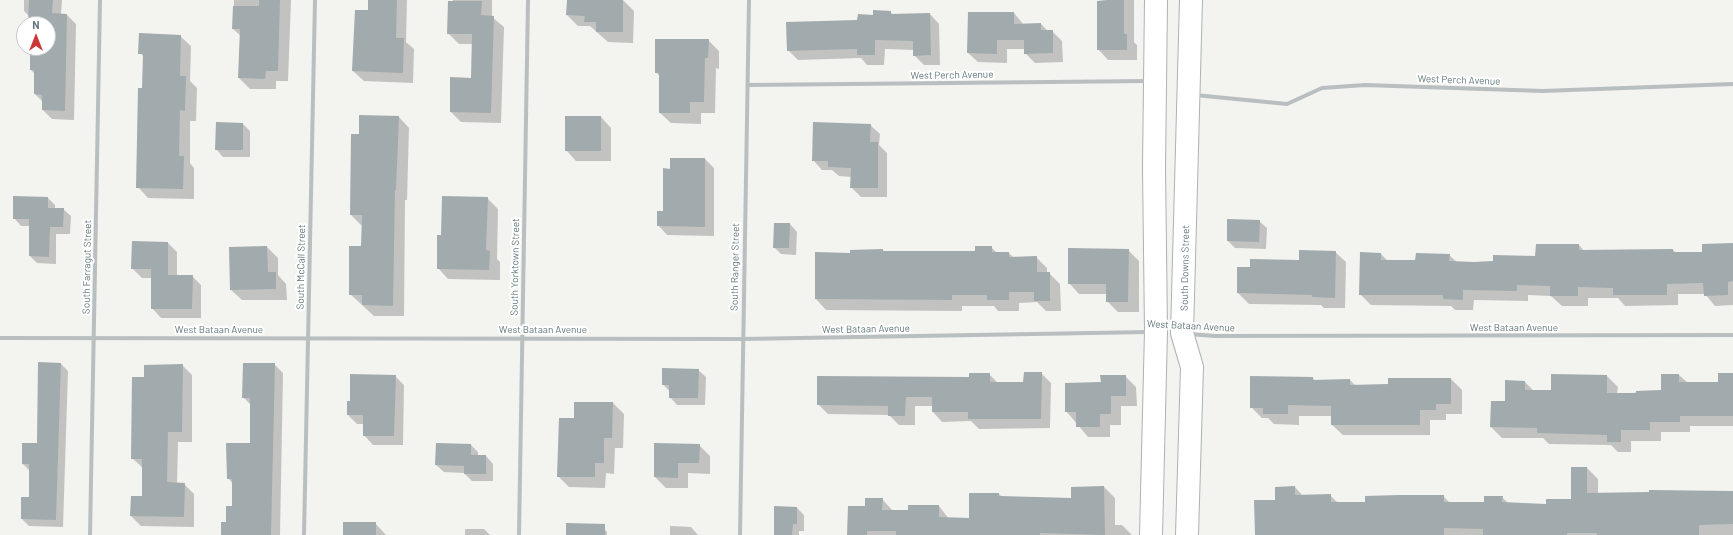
<!DOCTYPE html>
<html>
<head>
<meta charset="utf-8">
<style>
	body { margin:0 }
	#map { position:relative; width:1733px; height:535px; overflow:hidden; background:#f3f3f0; font-family:Barlow,sans-serif }
	canvas { display:block }
	.north { position:absolute; left:16px; top:16px; width:40px; height:40px; box-sizing:border-box; background:#fff; border:1px solid #c2c9cb; border-radius:50%; rotate:0deg; font-size:11px; font-weight:700; line-height:16px; text-align:center; color:#66797d }
	.north::after { content:''; display:block; margin:auto; width:14px; height:18px; background:#cd3638; clip-path:polygon(50% 0,100% 100%,50% 72%,0 100%) }
</style>
</head>
<body>
<div id="map">
<canvas width="1733" height="535"></canvas>
<div class="north">N</div>
</div>
<script>
const g = document.querySelector('canvas').getContext('2d');
g.lineJoin = 'round';
function fillPath(path, color) { g.fillStyle = color; g.fill(path, 'evenodd'); }
function strokePath(path, color, width, dash) { g.strokeStyle = color; g.lineWidth = width; g.lineCap = dash ? 'butt' : 'round'; g.setLineDash(dash || []); g.stroke(path); }
function drawText(font, color, halo, rows, align = 'center') {
  g.font = font + ' Barlow,sans-serif'; g.lineWidth = 4; g.setLineDash([]); g.textBaseline = 'middle'; g.strokeStyle = halo; g.fillStyle = color; for (const [text, x, y, turn = 0] of rows) {
    g.save(); g.translate(x, y); g.rotate((+turn || 0) * Math.PI / 180); g.textAlign = isNaN(turn) ? turn : align; if (halo) g.strokeText(text, 0, 0); g.fillText(text, 0, 0); g.restore();
  }
}
const shadow = new Path2D(`
	M24,0h38l-1,14 6,1 9,9 -2,96 -22,-1 -9,-9v-8l-8,-8v-20l-4,-4v-22h17v-24h-19v-8l-5,-5z
	M234,0h57l-3,81h-12v8h-26l-11,-11 2,-42 -8,-7z
	M369,0h38l-1,42 8,7 -1,34 -49,-2 -11,-10 16,-60z
	M453,0h39v17l12,10 -3,96 -40,-1 -10,-10 21,-33 1,-35h-14l-11,-11z
	M568,0h55l11,11 -1,32 -25,-1 -18,-16h-12l-11,-11z
	M1108,0h26v42l3,3v15h-29l-10,-11z
	M890,12l4,3 36,-1 9,10 1,41h-16l-10,-10v-5l-29,-1 -1,16h-17l-6,-7 -63,2 -10,-10 70,-29z
	M1014,13l10,12 17,-1 7,7h4l10,10 1,21 -28,1 -10,-10v-4h-18v14l-29,-1 -10,-9z
	M180,36l11,10 -1,35 7,7 -1,33h-6v42l4,5v31l-46,-1 -10,-11 6,-130 -4,-4z
	M708,40l11,11v18l-3,-1 -1,45h-14v11l-30,-1 -11,-10v-36l-4,-5z
	M399,117l10,11 -2,72h-2l-1,116h-30l-24,-22 12,-47v-21l-11,-11 9,-80z
	M601,117l10,11v33h-35l-10,-11z
	M243,124l7,7v26h-27l-7,-8z
	M870,125l10,9 -1,11 8,8v44h-26l-10,-10v-10l-12,-1 -7,-6h-10l-9,-10z
	M705,159l9,9v68l-47,-1 -9,-10 6,-13 7,-42z
	M14,198h34l7,7v4h8l8,7 -1,18h-14v30l-19,-1 -7,-7v-30h-9l-7,-8z
	M487,198l11,11 -1,50 3,3v18l-52,-1 -10,-11 4,-32z
	M1259,221l8,7 -1,21 -31,-1 -7,-7z
	M790,224l7,8 -1,23 -15,-1 -7,-7z
	M133,242l35,1 9,9v24h15l9,9v33h-40l-9,-10v-30h-10l-10,-10z
	M1733,244v61l-18,1 -10,-12h-27v11l-53,1 -7,-8h-30v8h-26l-11,-10 -23,-1v6l-54,-1 -1,10h-18l-4,-4 -80,-1 -11,-11 1,-41 20,1 7,7 28,1 33,-7 8,7h37l42,-5 43,-12 5,6 89,-1 3,3h27z
	M267,247l11,11v17l8,9 1,16h-45l-11,-10z
	M991,247l6,6h12l5,5 22,-1 11,11v5h2l11,11 1,27h-15l-9,-9 -18,1v8h-21l-4,-5h-32v5l-136,-1 -10,-11 35,-45 32,-4 1,2h92z
	M1128,250l11,11v51h-21l-11,-11v-7h-28l-10,-11z
	M1335,252l11,10 -1,46h-21l-3,-3 -72,-1 -11,-11 13,-25 49,-7z
	M61,364l7,7 -5,156 -34,-1 -7,-7 8,-21v-27l-7,-7 15,-20z
	M274,364l9,9 -3,162h-58l11,-28v-23l-5,-6 23,-34v-39l-8,-8z
	M182,365l10,10v67h-14l-1,42h7l10,10v33l-53,-1 -10,-10 12,-19v-29l-11,-10 13,-80z
	M698,370l8,7 -1,28h-28l-7,-8v-5l-7,-8z
	M1041,373l10,10 -1,45 -71,1 -8,-8 -29,1 -9,-10v-6h-18v19h-16l-10,-10 -61,-1 -10,-10 171,-30 9,9h26z
	M1733,374v52h-43v6h-29v9h-30v11h-13l-7,-7 -62,-1 -6,-6h-41l-11,-11 15,-25 19,-20 9,9 18,1 55,-16 11,11 -1,7 45,-3 17,-16 9,8h31z
	M395,376l9,9 -1,60h-30l-9,-10v-11h-7l-9,-9z
	M1125,376l11,11 1,19h-16v19h-11v12h-22l-22,-26 36,-28z
	M1313,378l2,3 35,-1 6,6 33,-1 62,-6 11,11v24h-16v6h-16v15h-87l-11,-10v-9h-33v9l-25,-1 -6,-6h-6l-11,-11z
	M613,403l11,11 -1,34h-8l-1,26 -8,-1 -1,15 -36,-1 -11,-11 17,-57z
	M437,444l34,1 7,7v4h8l7,8v17h-21l-8,-8 -20,-1 -8,-7z
	M655,444l44,1 11,11v18l-22,-1v15h-22l-11,-11z
	M1587,468l11,11v15l135,-2v43h-477l20,-34 19,-14 8,9 27,-1 8,8h28l77,-7 7,7h35l17,-6 6,6 39,2 25,-5z
	M1104,487l11,11v27h7l10,10h-284l18,-28 16,-8 11,12h16l30,-5 10,13h21v-25h29l3,3 70,2z
	M797,508l7,7v16h-5v4h-24z
	M375,523l11,12h-42z
	M600,524l7,8v3h-40z
	M670,526l21,1 7,8h-28z
	M465,529h19l6,6h-25z`);
const building = new Path2D(`
	M29,0h24l-1,13 15,1 -2,97 -23,-1v-15l-8,-1v-24h-4v-21l18,1v-26h-20z
	M259,0h21l-2,71h-12l-1,8 -27,-1 2,-49h-8l1,-23h26z
	M368,0h29l-1,38h8l-1,35 -51,-2 3,-61h13z
	M567,0h56v32h-27v-10h-12l1,-6 -19,-1z
	M1107,0h17v34h3v16h-30v-49z
	M448,1h34l-1,14 13,1 -3,97 -41,-1v-35l21,1 1,-44h-25z
	M873,10l18,1v3l39,-1 1,42 -18,1v-15l-38,-1v15h-18v-6l-70,2 -1,-29 71,-2 1,-6 15,1z
	M968,12h46v12l27,-1v7h12v23l-29,1v-14h-27v14l-30,-1z
	M139,33l42,2 -1,41h6l-1,35 -5,-1 -1,46h5l-1,33 -47,-1 2,-100h4l1,-34h-5z
	M655,39h54l-1,19h-3l-1,44h-14v11h-31v-40h-4z
	M359,115l40,1 -3,74h-1l-2,116 -31,-1v-10h-13v-49h12l1,-31h-12l1,-81h8z
	M565,116h36v35h-36z
	M216,122l27,1v27h-28z
	M813,122l58,2 -1,18h8v46h-28l1,-20 -23,-1v-6h-16z
	M670,158h35v69l-48,-1v-15h6v-43l7,1z
	M13,196l35,1v11h16l-1,19h-13l-1,30 -20,-1v-37h-16z
	M442,196l46,1 -2,53 4,1 -1,19 -52,-1v-34h4z
	M1227,219l33,1 -1,22 -32,-1z
	M774,223h16l-1,25h-16z
	M132,241l36,1v33h25l-1,34h-41v-40h-20z
	M1733,243v38l-5,1v13l-24,1 -1,-13 -36,1v11h-54v-7l-35,-1v9h-28v-10l-33,-1v6l-54,-1v10l-20,-1v-4h-84l1,-43 21,1v7h34l1,-7 34,1 -1,7 25,1 19,-1v-6l42,1 1,-12h43v6l94,-1v3h29v-8z
	M267,246l1,26h8v17l-46,1 -1,-43z
	M975,246h17v6h17v5l28,-1v16h13v29h-16v-9h-25v8h-22v-5h-35v5l-137,-1v-47l35,1v-3l33,-1v2h92z
	M1068,248l61,1 -1,53h-22v-18h-38z
	M1299,250l37,1 -1,47 -23,-1v-2l-75,-2v-26h13v-8l49,1z
	M38,362l23,1 -5,157 -35,-1v-22h8v-33h-7v-21h15z
	M243,363h32l-4,172h-50v-13h5v-16h6v-27h-5l-1,-36h24v-45h-8z
	M183,364l-1,68h-14l-1,50 18,1 -1,34 -54,-1 1,-20h11v-37h-11l1,-82h12v-12z
	M662,368l37,1 -1,29h-29v-13h-7z
	M1024,372h18l-1,47h-73v-7h-36v-15h-26l-1,19h-17v-10l-71,-1v-29l152,1v-4h21v9h33z
	M1718,373h15v43h-53v6h-30v8h-29v12h-14v-7l-70,-2v-5l-47,-1 1,-26h14v-21l20,1v9h26v-16l56,1v18h29v-2l25,-1v-16h18v8h39z
	M350,374l46,1 -2,61h-31v-21h-16v-14h3z
	M1100,375h26v21h-15v18h-11v13h-24v-15h-11v-29l36,-1z
	M1250,376l63,1v3l37,-1v6l38,-1v-6h63v26h-15v6h-16v15h-89v-19l-43,-1v9h-25v-6h-13z
	M574,402h39l-1,36h-8v25h-9v14h-38l2,-59h15z
	M436,443l35,1v11h15v19h-22v-8l-29,-1z
	M654,443l46,1 -1,19h-21v15l-24,-1z
	M1571,467h16v26l62,-1v-2l84,1v33l-34,1v10h-102v-2h-30v2h-84v-6l-39,-1v7h-189l-1,-35h21v-13l20,-1v9l36,-1v8h34v-6l34,-1h45v7h40v-6h19l-1,6 44,2v-5h25z
	M1104,486l1,49 -65,-2v2h-144v-4h-29v4h-20l1,-29h17v-8h18l-1,12h26v-5h31v12l30,1v-25h30v3l72,2v-11z
	M774,506l23,1v17h-4l-1,11h-18z
	M343,522h33v13h-33z
	M566,523l39,1v11h-39z`);
const street = new Path2D(`
	M748,85l401,-4
	M1195,95l92,9 35,-16 43,-3 178,6 190,-7
	M1189,334l26,2 518,-1
	M0,338l742,1 407,-7
	M90,535l10,-535
	M304,535l11,-535
	M519,535l9,-535
	M740,535l9,-535`);
const secondary = new Path2D(`
	M1151,535l5,-204 -2,-163 2,-168
	M1187,535l5,-168 -10,-34 9,-333`);
const streetNames = [
	["West Perch Avenue",952,75,-1],
	["West Perch Avenue",1459,80,2],
	["South Farragut Street",87,267,-89],
	["South McCall Street",301,267,-89],
	["South Yorktown Street",515,267,-89],
	["South Ranger Street",735,267,-89],
	["South Downs Street",1185,268,-89],
	["West Bataan Avenue",1191,326,3],
	["West Bataan Avenue",1514,328],
	["West Bataan Avenue",866,329,-1],
	["West Bataan Avenue",219,330],
	["West Bataan Avenue",543,330]
];
fillPath(shadow, '#0003');
fillPath(building, '#a1aaac');
strokePath(secondary, '#abb3b4', 24);
strokePath(street, '#b9bec0', 4);
strokePath(secondary, '#fff', 22);
drawText('10px', '#66797d', '#fff', streetNames);
</script>
</body>
</html>
